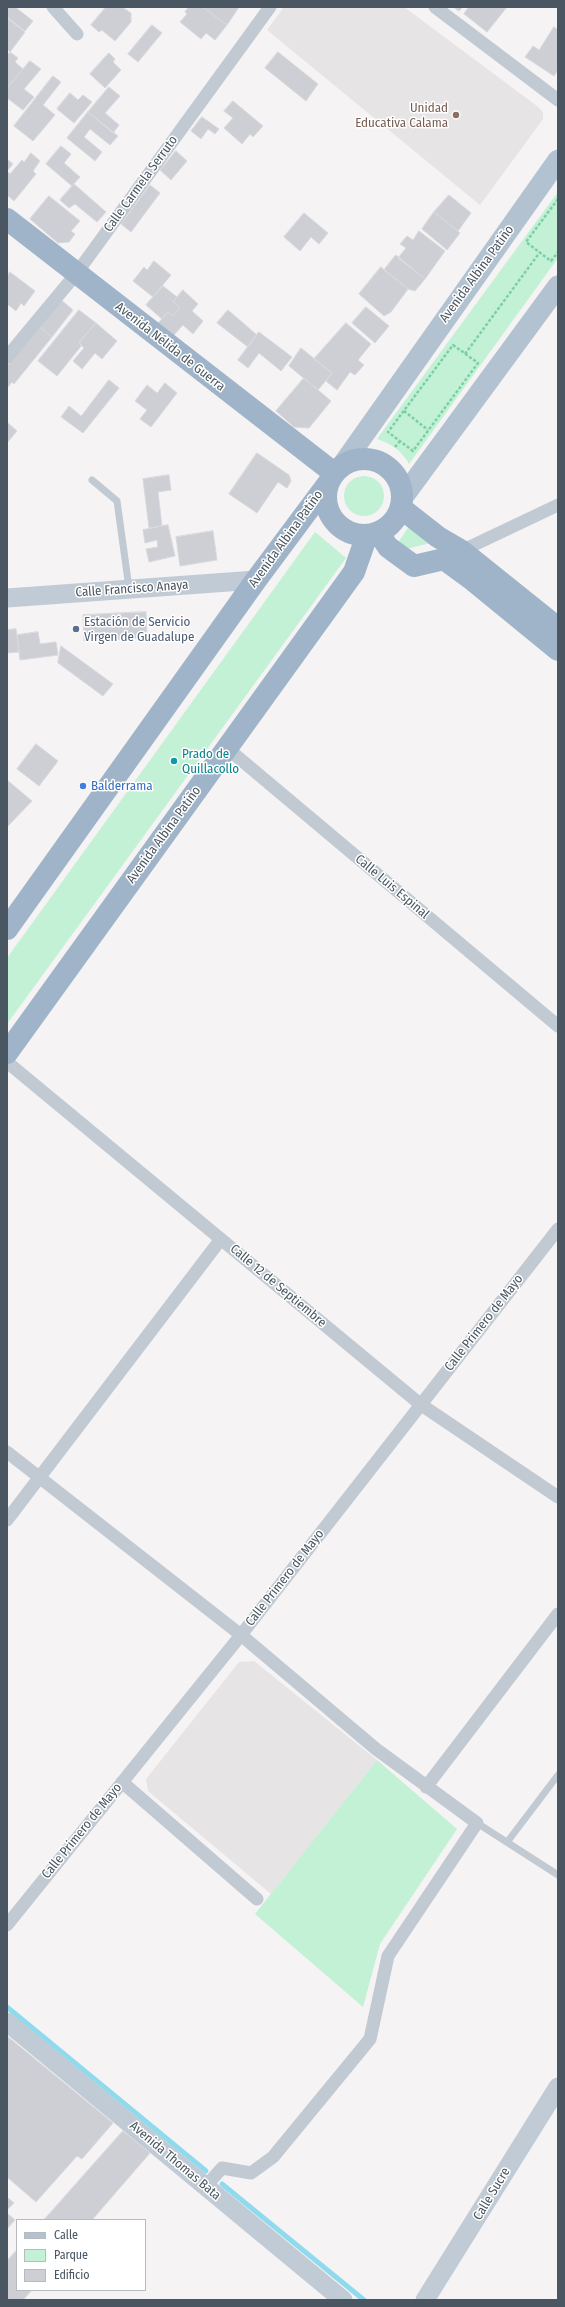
<!DOCTYPE html>
<html>
<head>
<meta charset="utf-8">
<style>
	body { margin:0 }
	#map { position:relative; width:565px; height:2307px; overflow:hidden; background:#f5f3f3; font-family:"Fira Sans Condensed",sans-serif }
	canvas { display:block }
	.frame { position:absolute; inset:0; border:8px solid #4a5661; pointer-events:none }
	.legend { position:absolute; left:16px; top:2219px; width:130px; height:72px; box-sizing:border-box; background:#fff; border:1px solid #b7bbc0; margin:0; padding:5px 7px; list-style:none; font-size:12px; color:#4a5661 }
	.legend li { display:flex; align-items:center; gap:8px; height:20px }
	.legend b { width:20px; border:1px solid #b7bbc0 }
</style>
</head>
<body>
<div id="map">
<canvas width="565" height="2307"></canvas>
<div class="frame"></div>
<ul class="legend">
<li><b style="height:5px;background:#b3c2d1"></b>Calle</li>
<li><b style="height:11px;background:#c3f1d5"></b>Parque</li>
<li><b style="height:11px;background:#cdcfd5"></b>Edificio</li>
</ul>
</div>
<script>
const g = document.querySelector('canvas').getContext('2d');
g.lineJoin = 'round';
function fillPath(path, color) { g.fillStyle = color; g.fill(path, 'evenodd'); }
function strokePath(path, color, width, dash) { g.strokeStyle = color; g.lineWidth = width; g.lineCap = dash ? 'butt' : 'round'; g.setLineDash(dash || []); g.stroke(path); }
function drawText(font, color, halo, rows, align = 'center') {
  g.font = font + ' "Fira Sans Condensed",sans-serif'; g.lineWidth = 3; g.setLineDash([]); g.textBaseline = 'middle'; g.strokeStyle = halo; g.fillStyle = color; for (const [text, x, y, turn = 0] of rows) {
    g.save(); g.translate(x, y); g.rotate((+turn || 0) * Math.PI / 180); g.textAlign = isNaN(turn) ? turn : align; if (halo) g.strokeText(text, 0, 0); g.fillText(text, 0, 0); g.restore();
  }
}
const education = new Path2D(`
	M284,7h120l133,99 6,6v7l-63,86 -213,-175z
	M254,1661l123,99 -106,134 -123,-103 -2,-12 93,-117z`);
const green = new Path2D(`
	M558,192v66l-149,206c-8,-14 -17,-20 -32,-25z
	M344 496a20 20 0 1 1 40 0a20 20 0 1 1-40 0Z
	M409,526l21,17 -27,7 -7,-4z
	M315,532l31,26 -339,466v-66z
	M377,1760l80,69 -77,115 -17,63 -108,-93z`);
const stream = new Path2D(`
	M7,2007l199,164
	M222,2184l142,116`);
const building = new Path2D(`
	M7,7h8l18,14 -8,10 -18,-14z
	M106,7h16l9,6v9l-16,19 -13,-11 -3,2 -8,-7z
	M189,7h14l24,18 -12,15 -9,-7 -5,6 -21,-17 7,-8 -2,-2z
	M203,7h36l-12,18z
	M454,7h9l-4,4z
	M469,7h38l-20,25 -23,-18z
	M7,18l18,14 -15,20 -3,-3z
	M152,25l10,8 -24,29 -10,-8z
	M554,27l4,3v40l-4,6 -29,-19 8,-11 6,4z
	M10,52l8,6 -3,4 8,7 -16,19v-32z
	M278,52l40,32 -12,17 -41,-33z
	M109,53l6,6 -2,3 8,8 -16,18 -15,-14z
	M30,61l11,8 -17,20 10,8 -11,13 -16,-12v-10z
	M53,76l8,6 -18,23 12,10 -22,26 -19,-15z
	M109,87l11,9 -15,17 14,12 -6,8 -25,-21z
	M70,93l8,7 5,-5 9,7 -18,21 -17,-14z
	M233,101l30,25 -10,11 -3,-3 -8,10 -18,-16 9,-10 -9,-7z
	M88,112l30,24 -8,9 -20,-16 -6,8 18,15 -7,9 -28,-23z
	M202,117l17,12 -4,5 -7,-5 -7,10 -10,-8z
	M61,146l10,8 -7,9 16,14 -8,9 -26,-22z
	M176,151l11,10 -16,19 -11,-10z
	M31,153l9,8 -7,10 3,3 -22,27 -7,-6v-24l3,3 12,-14 2,2z
	M7,159l6,5 -6,7z
	M74,184l32,28 -9,10 -22,-18 -6,4 -9,-8z
	M150,185l10,8 -29,39 -10,-8z
	M449,195l22,18 -13,18 -24,-19z
	M49,196l31,25 -9,10 4,3 -6,8 -11,1 -28,-24z
	M434,212l26,21 -13,17 -25,-21z
	M304,213l24,20 -9,11 -8,-7 -11,14 -16,-14z
	M419,231l26,20 -20,28 -27,-21 8,-10 -6,-4 7,-8 6,4z
	M396,255l29,24 -10,12 -7,-2 -24,-19z
	M154,261l17,14 -18,22 -20,-16 11,-14 3,3z
	M381,267l27,22 -17,23 -7,4 -25,-22z
	M10,272l25,19 -11,15 -3,-3 -5,8 -9,-7v-27z
	M163,286l14,11 -4,5 7,6 -7,8 -5,-4 -6,7 -16,-14z
	M183,290l15,14 -6,7 11,10 -10,13 -10,-9 -10,11 -15,-13 10,-11 5,4 7,-8 -7,-6z
	M60,299l13,11 -21,27 -13,-11z
	M366,307l23,19 -14,17 -23,-20z
	M79,310l17,13 -17,20 3,2 -25,31 -19,-15z
	M228,310l29,25 -9,12 -31,-24z
	M96,323l21,18 -15,18 -7,-6 -13,16 -9,-8 11,-13 -5,-5z
	M346,323l25,21 -13,16 6,5 -9,10 -5,-3 -13,18 -11,-9 6,-8 -18,-14z
	M39,326l13,11 -38,47 -2,-2 -5,6v-22z
	M259,332l33,25 -11,14 -22,-18 -11,15 -10,-8z
	M301,348l31,25 -14,17 -29,-24z
	M304,378l27,23 -22,27 -15,-1 -18,-16z
	M109,380l10,8 -36,45 -22,-16 8,-11 12,10z
	M165,383l12,10 -26,34 -11,-8 7,-9 -12,-9 12,-16 10,8z
	M7,422l10,9 -10,12z
	M257,453l32,22 2,6 -4,7 -9,-6 -21,31 -28,-19z
	M169,475l2,15 -13,2 4,34 -13,2 -6,-49z
	M168,525l7,31 -26,6 -3,-13 12,-2 -1,-7 -12,3 -2,-13z
	M213,531l4,29 -37,6 -4,-29z
	M146,612l1,26 -63,3 -1,-26z
	M16,629l3,23 -12,1v-23z
	M38,632l2,12 16,-2 2,13 -38,5 -3,-25z
	M61,646l52,38 -10,12 -45,-33z
	M36,744l22,17 -19,25 -22,-17z
	M7,780l25,21 -25,26z
	M7,2036l106,87 -31,36 -5,-3 -41,46 -29,-25z
	M123,2131l27,22 -58,67h-48z
	M7,2197l7,6 -7,7z
	M7,2213l8,7 -8,9z
	M17,2250v40h15l-9,10h-16v-39z`);
const path = new Path2D(`
	M558,199l-32,43 25,19 7,-9
	M453,345l25,18 -65,88 -25,-19z
	M465,354l75,-102
	M404,411l24,19
	M395,447l5,-6`);
const service = new Path2D(`
	M92,480l25,21 12,87
	M477,1823l81,52
	M508,1841l50,-66`);
const minor = new Path2D(`
	M53,7l24,27
	M435,7l123,93
	M7,357l69,-83 194,-267
	M457,553l101,-48
	M227,748l331,278
	M7,1062l413,342 138,93
	M7,1452l234,183 135,114 101,74 -89,133 -18,83 -97,118 -22,16 -29,-5 -16,18
	M7,1520l214,-281
	M122,1782l135,117
	M426,1787l132,-173
	M7,1925l234,-290 317,-406`);
const secondary = new Path2D(`
	M7,598l249,-18
	M7,2022l336,278
	M425,2300l133,-213`);
const primary = new Path2D(`
	M341,467l217,-307
	M403,497l155,-211`);
const trunk = new Path2D(`
	M7,219l327,254
	M326 497a38 38 0 1 1 76 0a38 38 0 1 1-76 0Z
	M401,508l37,29 24,14 96,77
	M378,532l10,15 26,19 30,-7 26,19 88,72
	M7,929l249,-349 73,-98
	M7,1053l347,-481 13,-37`);
const markers = [
	[456,115,4,"#8d6e63"],
	[76,629,4,"#5c6f8a"],
	[174,761,4,"#0f9aa8"],
	[83,786,4,"#3f7fe0"]
];
const educationNames = [
	["Unidad",448,108],
	["Educativa Calama",448,123]
];
const streetNames = [
	["Calle Carmela Serruto",141,184,-54],
	["Avenida Albina Patiño",477,274,-54],
	["Avenida Nélida de Guerra",170,347,38],
	["Avenida Albina Patiño",286,539,-54],
	["Calle Francisco Anaya",132,589,-4],
	["Avenida Albina Patiño",164,835,-54],
	["Calle Luis Espinal",392,887,40],
	["Calle 12 de Septiembre",278,1286,40],
	["Calle Primero de Mayo",484,1323,-52],
	["Calle Primero de Mayo",285,1578,-52],
	["Calle Primero de Mayo",82,1831,-51],
	["Avenida Thomas Bata",175,2161,40],
	["Calle Sucre",492,2194,-59]
];
const serviceNames = [
	["Estación de Servicio",84,622],
	["Virgen de Guadalupe",84,637]
];
const cultureNames = [
	["Prado de",182,754],
	["Quillacollo",182,769]
];
const shopNames = [
	["Balderrama",91,786]
];
fillPath(education, '#e6e4e5');
fillPath(green, '#c3f1d5');
strokePath(stream, '#90daee', 5);
fillPath(building, '#cdcfd5');
strokePath(building, '#d7d9de', 1);
strokePath(path, '#7ad0a6', 2.5, [3, 2]);
strokePath(service, '#c1cad2', 7);
strokePath(minor, '#c1cad2', 13);
strokePath(secondary, '#c1cbd6', 19);
strokePath(primary, '#b3c2d1', 21);
strokePath(trunk, '#9fb4c9', 22);
for (const [x, y, r, color] of markers) { const dot = new Path2D(); dot.arc(x, y, r, 0, 2 * Math.PI); g.fillStyle = color; g.fill(dot); strokePath(dot, '#fff', 1.5); }
drawText('13px', '#785e54', '#fff', educationNames, 'right');
drawText('13px', '#4a5661', '#fff', streetNames);
drawText('13px', '#4e5e75', '#fff', serviceNames, 'left');
drawText('13px', '#0d838f', '#fff', cultureNames, 'left');
drawText('13px', '#366cbe', '#fff', shopNames, 'left');
</script>
</body>
</html>
